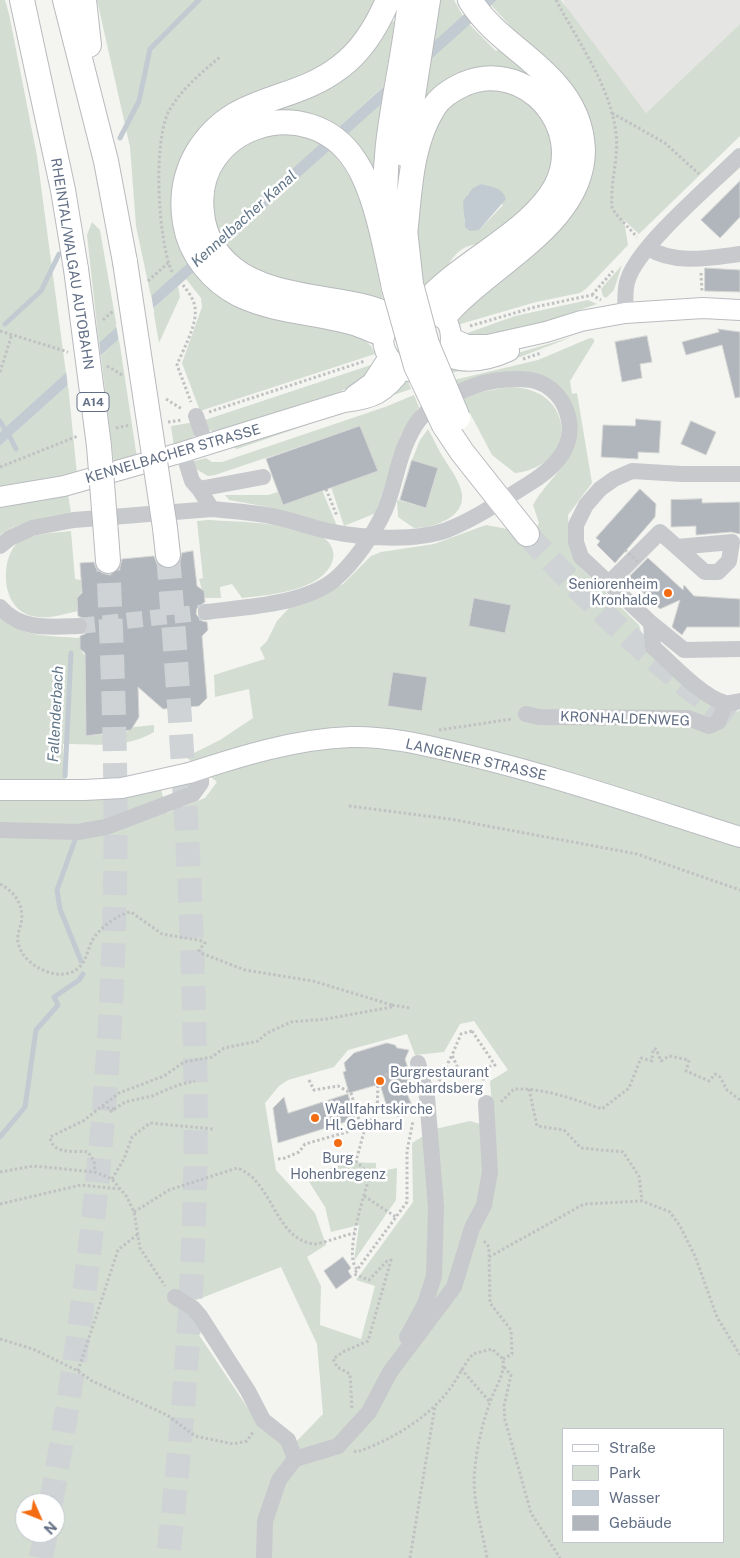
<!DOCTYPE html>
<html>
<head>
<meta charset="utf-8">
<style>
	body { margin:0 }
	#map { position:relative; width:740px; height:1558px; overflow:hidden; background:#f4f5f0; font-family:"Public Sans",sans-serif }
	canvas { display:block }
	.legend { position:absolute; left:562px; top:1428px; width:162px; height:115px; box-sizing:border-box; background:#fff; border:1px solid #c0c5ce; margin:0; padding:6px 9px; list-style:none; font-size:15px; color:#616e84 }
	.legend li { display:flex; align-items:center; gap:10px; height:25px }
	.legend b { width:25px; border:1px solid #c0c5ce }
	.north { position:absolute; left:15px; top:1493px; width:50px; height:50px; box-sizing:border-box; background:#fff; border:1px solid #c0c5ce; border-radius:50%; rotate:134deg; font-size:14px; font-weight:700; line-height:20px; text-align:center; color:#616e84 }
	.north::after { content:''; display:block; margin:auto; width:18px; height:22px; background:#f46c11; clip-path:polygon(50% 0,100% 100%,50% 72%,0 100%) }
</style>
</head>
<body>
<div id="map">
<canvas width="740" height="1558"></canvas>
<ul class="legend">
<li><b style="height:6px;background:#fff"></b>Straße</li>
<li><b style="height:14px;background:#d3ddd1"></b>Park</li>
<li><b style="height:14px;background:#c3cbd2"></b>Wasser</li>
<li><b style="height:14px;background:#b1b6bd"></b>Gebäude</li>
</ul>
<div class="north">N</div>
</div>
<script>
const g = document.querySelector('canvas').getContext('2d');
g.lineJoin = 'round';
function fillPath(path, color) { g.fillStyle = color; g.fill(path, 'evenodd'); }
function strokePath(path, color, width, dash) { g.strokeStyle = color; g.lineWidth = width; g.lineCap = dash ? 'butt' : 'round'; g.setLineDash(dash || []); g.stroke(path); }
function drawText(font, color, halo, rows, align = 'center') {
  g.font = font + ' "Public Sans",sans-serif'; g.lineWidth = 5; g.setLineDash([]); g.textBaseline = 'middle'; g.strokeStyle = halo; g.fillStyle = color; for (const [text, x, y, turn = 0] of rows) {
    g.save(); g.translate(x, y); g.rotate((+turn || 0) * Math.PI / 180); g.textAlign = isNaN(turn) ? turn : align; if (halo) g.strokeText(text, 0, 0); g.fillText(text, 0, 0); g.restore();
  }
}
const built = new Path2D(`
	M563,0h177v24l-94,89 -78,-101z`);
const green = new Path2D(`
	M0,0h5l4,14 28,142 29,217 -66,59z
	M97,0h281l-22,39 -37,33 -82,30 -49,161 -37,34 -15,-71 -6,-79z
	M438,0h16l9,16 -29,26z
	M497,0h64l85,113 94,-89v112l-101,98 -15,-14 4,25 -42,44 -6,4 -44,9 -79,23 6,-17 98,-85 -16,-166 -29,-25 -25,-27z
	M392,21l5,1v4h-3l-10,60 -45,41 -33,-14 -82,23c20,-20 51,-25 77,-34 37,-14 71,-48 91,-81z
	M469,24l27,27 3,-2 23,18 34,32 16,62 -60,-89 -89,39 8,-53z
	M481,87l35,4 36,35 2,44 -24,36 -47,38c-38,0 -31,35 -59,42l-7,-48v-33l16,-77 22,-29zM481,184l22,21 -24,25 -15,-8 3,-27z
	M382,102l-9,68 -11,-19 -16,-17z
	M268,132l32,3 21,9 -101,91 -11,-21 5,-36 21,-30z
	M329,150c41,41 42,95 54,149l-14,1 -112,-25 -32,-31z
	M92,222l8,8 17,98 -18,16 -12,-109z
	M622,265l-8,25 -8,8 -3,-2 -2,-7z
	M194,272l168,65 9,9 4,8 -175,57 -18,-48 20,-56 -1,-9 -15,-19z
	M178,286l2,11 -21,46 -6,-34z
	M588,300l9,4 -97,33 -38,-2 53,-19z
	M572,337l-52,20 -69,16 -3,-8 46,-5z
	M590,338l4,1v3l-24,39 2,13 5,-1 15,90 -24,32 2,29 11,24 58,57 7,24 66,56 18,11 10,-6v848h-740v-940c23,19 51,18 80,20v11l5,7 1,80 39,-3 9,-6 20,-2v7c-28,17 -60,12 -91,12l3,57 68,-6 27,-6 6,24 38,-15 12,-16 -31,-25 34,-17 33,-22 -4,-29 -34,8 -1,-22 51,-16 -5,-11 7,-7 10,-20 13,-14 53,-23 28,-28 10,-4 53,-8 52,-19 21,4 14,13 15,-13 3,-6 -6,-18c13,-23 33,-37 42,-61l-17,-58h-102l-2,-6 84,-20zM474,1021l34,49 -18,11 4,47 -24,-7 -35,8 -23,14 1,59 -57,78 19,6 -14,53 -41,-14 1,-39 -14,-29 19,-12 -11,-32 -39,-43 -11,-67 14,-17 9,-6 46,-13 14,-17 59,-16 8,21 29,-3 16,-28zM281,1267l36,77 6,70 -31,32 -39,-30 -68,-102 1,-10zM564,1429h160v113h-160zM25,1503h30v30h-30z
	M119,339l18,119 -23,6 -13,-108z
	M374,364c-15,34 -121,57 -158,69l-8,-4 -3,-9z
	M407,379l4,10 -174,60 -4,-2 136,-44z
	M68,385l9,89 -77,14v-42z
	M508,387c68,-1 72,79 7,86l-23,-18 -30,-57 15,-5z
	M414,395l5,12 -18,27 -25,79 -32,13 -13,-39 46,-16 -17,-45 -145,49 -7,1 -12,-7 -2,-8 12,-3 6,4h10l163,-55z
	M189,423l3,1 3,10 -5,7 -16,6 -3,-21z
	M428,429c6,10 10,21 17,31 11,18 29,40 6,57 -12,8 -24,11 -37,11l-16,-11 -1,-17 29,8 12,-39 -26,-9 8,-20z
	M322,490l15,36 -69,-19 -39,-7 -4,-5h43l10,-3 5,13z
	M68,494l3,19c-26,5 -49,7 -71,22v-32z
	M208,520c29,2 92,2 117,19 6,4 10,13 8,20 -8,32 -64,36 -91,39l-10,-14 -12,3 1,11h-17l-5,-19 4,-1 -6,-57z
	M71,531l4,48 6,1v13l-4,6 1,12c-15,3 -30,9 -46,5 -32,-8 -32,-57 -14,-74 16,-9 36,-9 53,-11z
	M347,1162l29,1v9l21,-4 -1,32 -42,61 5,-36 -28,7 -6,-25 -19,-30z`);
const water = new Path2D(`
	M480,0h17l-497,446v-14z
	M481,184c11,3 21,3 25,15l-27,31 -9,1 -5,-4 -2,-26 10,-13z`);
const pier = new Path2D(`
	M151,294l3,18 -35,30 -3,-17z
	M99,341l2,18 -33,29 -2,-18z`);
const stream = new Path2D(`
	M120,138l19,-37 11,-52 49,-49
	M5,324l36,-33 18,-37
	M0,421l5,9
	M10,437l6,12
	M65,776l6,-123
	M75,840l-18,50 3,19 21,52
	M0,1137l25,-30 11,-77 22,-25 -4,-8 25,-17 4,-6`);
const building = new Path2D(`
	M740,181v36l-20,21 -19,-18z
	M705,268l35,2v22l-35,-1z
	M718,329l22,3v65l-5,1 -13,-53 -36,10 -4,-13 37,-10z
	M647,336l5,26 -12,2 2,14 -20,4 -7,-40z
	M636,419l25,2 -2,32 -21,-1v7l-37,-2 2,-32 32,1z
	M691,421l25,11 -10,23 -25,-11z
	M360,426l18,45 -95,34 -17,-46z
	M412,460l26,8 -12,40 -26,-8z
	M640,489l16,15 -1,13 -40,46 -18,-18 3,-4 -4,-3z
	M702,499v4l38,-1v32l-9,-2 -35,3v-9l-25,1v-27z
	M193,551l4,35 7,5 1,11 -8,6 -1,6 6,7 5,1 1,8 -6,6 5,62 -8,8 -36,3 -25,-22 1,30 -8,13 -45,6 -1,-83 -5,-4v-13l5,-2 4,-8 -2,-6 -9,-4 -1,-18 5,-5 -2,-30 14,-1 2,6 6,5 8,2 10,-8 2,-8 32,-3 3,8 6,4 7,1 10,-8 2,-8z
	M648,558l35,32 1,-5 10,11 46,3v28h-53l-5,8 -10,-8 8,-27 -20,9 -32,-31z
	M474,598l37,7 -6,28 -36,-7z
	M393,672l34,5 -5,34 -34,-5z
	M387,1043l8,2 2,3 12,2 -4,9 8,25 -8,5 8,19 -3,6 -5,2 -7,1 -10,-6 -8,-27 -31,9 -6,-21 3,-1 -2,-8 10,-10z
	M348,1094l7,25 -77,24 -5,-35 11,-11 4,16z
	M343,1257l8,11 -3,3 4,6 -16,12 -12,-18z`);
const minorTunnel = new Path2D(`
	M79,626l127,-14`);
const highwayTunnel = new Path2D(`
	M527,534c64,72 134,136 213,192
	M168,555c13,166 24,332 27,499 4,168 -8,337 -27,504
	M51,1503c37,-204 61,-412 64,-619 2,-108 -2,-216 -7,-323
	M41,1558l5,-25`);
const path = new Path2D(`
	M556,0c22,42 54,85 60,133 3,25 -6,49 -4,74l3,6 22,24
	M612,113l53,30 34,31
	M172,272c-14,-31 -19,-127 -4,-159 11,-22 33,-40 52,-56
	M701,273l1,19
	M148,281l20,-18
	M183,285c4,5 9,12 11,18 6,18 -10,44 -17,62l14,37
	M592,295l21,-24
	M103,320l10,-9
	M470,326l65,-19 57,-12 9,5
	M0,331l68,21
	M523,359l18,-6
	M107,366l17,10
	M0,372l12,-38
	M166,399l16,10
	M209,412l156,-51
	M168,422l14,-2
	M116,428l14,-3
	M0,467l78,-31
	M326,489l11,27
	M439,730l73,-11
	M349,806l101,13 187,35 103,36
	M0,884c15,8 25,22 21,40 -2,7 -5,15 -2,22 6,19 35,34 53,26 14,-6 14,-19 20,-31 5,-11 27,-28 39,-29l31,22 41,7 2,2 -6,7 2,3 44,17 68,11 79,24v2l-66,12 -35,3 -24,11 -9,8 -34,7 -12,9 -28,5 -20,14 -45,17 -36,28 -33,16c3,19 25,13 38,15l6,9 1,11
	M392,1005l18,3
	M472,1031l23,34 -34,10 -9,-20 9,-21z
	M309,1080l5,10 24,-4 13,7 8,27 -5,10 10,-2
	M439,1081l13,-26
	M529,1089l8,37 27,4 17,18 42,4 16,24 3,25
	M480,1090l6,-21
	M501,1102l13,-13c31,-1 59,10 88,20l27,-21 12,-30 11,3 1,-12h3l5,12 8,-5 20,4 -3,11 23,10 6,-7 5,3 7,13 13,10
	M102,1107l13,2
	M110,1112l15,-10 27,-6 26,-11 17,-4
	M278,1159l7,-1 14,-6 6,-8 49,-14
	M0,1172l33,-6 62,6 17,7 15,18 7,15 6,36 25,38
	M112,1179l12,-20 8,-22 18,-14 63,6
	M364,1196l32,21
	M0,1204l81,-19 38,4
	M134,1212l35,-22 68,-22c36,12 37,71 77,76 5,1 33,-10 41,-11
	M484,1241l5,6 1,56 21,27 1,24 -9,5
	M489,1257l95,-53 58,-3 28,11 10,14 15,30 22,61 23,38
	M357,1269c-14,-13 8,-76 13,-94l-14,-14 9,-33 12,-17 1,-26 9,-11 17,-6
	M0,1339l33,10 45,22 14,10 75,34 28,21 38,8 14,-3 6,-9
	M504,1367l7,8 -7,31 1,14 26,93 29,45
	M461,1369l29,33
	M78,1371l40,-121 20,-16
	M352,1408l-2,-34 -13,-7 -4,-8 10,-7 25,-11 23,-81 -4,1 -18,19 -15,-6 53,-72v-51l6,-30
	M354,1451l3,1c35,-12 73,-35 95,-66 7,-10 12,-22 21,-32l19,-5 11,10c2,17 -8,28 -13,43 -7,20 -13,44 -15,65 -4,32 7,60 12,91
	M410,1558l25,-152`);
const minor = new Path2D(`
	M648,248c27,17 62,10 92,6
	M625,313c1,-11 -1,-24 3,-34 12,-35 84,-95 112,-123
	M196,416l10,29
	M183,452l9,29 7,8 64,-12
	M740,474h-58l-50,-3 -18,8 -14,10 -14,16 -10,20v17l5,15 70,66 33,27 56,-1
	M199,489l13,20c18,2 36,3 54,6 21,3 42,12 62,16 34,7 86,11 119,-1 28,-11 54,-29 80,-45 23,-14 47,-34 42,-64 -3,-20 -17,-37 -38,-41 -23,-3 -50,1 -71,12 -14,8 -31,15 -41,28 -20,27 -22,60 -34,90 -11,24 -31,53 -51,70 -31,25 -90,27 -128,32
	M0,546l10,-8 22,-10 42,-8 138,-11
	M608,584l52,-52 45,40h13l11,-11 3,-19 -55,5
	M0,607c21,24 50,20 79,19
	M651,623l2,24c18,16 49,50 72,56 5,1 10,-1 15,-2
	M526,714l13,3 149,1 21,8 9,-4 8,-19
	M0,830l78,2 28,-5 87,-33 8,-11v-14
	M175,1297l18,11 7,8 48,75 15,29 25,20 7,19
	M407,1337l18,-33 9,-28 2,-69 -9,-110 -9,-34
	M264,1558l1,-37 14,-41 16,-21 43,-13 31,-34 21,-40 64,-85 18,-59 12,-23 6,-33 -4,-69`);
const major = new Path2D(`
	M383 338a34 34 0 1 1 68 0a34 34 0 1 1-68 0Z
	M451,338l16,7h21l58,-13 35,-11 44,-8 78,-5 37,2
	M446,356c20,9 43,4 63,-5
	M354,396l18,-13 17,-26
	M0,497l64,-11 119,-34 161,-50c28,-3 42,-9 58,-33
	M189,773c52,-17 106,-34 162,-36 41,-1 81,10 120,19 91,22 180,53 269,81
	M0,790h84`);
const highway = new Path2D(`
	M22,0l41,190 13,79
	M65,0l41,161 19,101
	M84,0l5,45
	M404,154l24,-154
	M387,220c-8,-75 16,-146 23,-220
	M404,220l7,64
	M405,235c5,-43 5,-90 29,-128 7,-11 19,-18 30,-23 62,-26 122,43 92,102 -24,46 -96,76 -132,118
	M391,316c-9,-4 -19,-8 -29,-10 -39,-9 -98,-11 -130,-38 -17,-14 -28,-32 -30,-55 -11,-87 106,-125 153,-52 21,31 31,90 39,127
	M444,317c43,-52 139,-92 139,-167 -1,-24 -11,-47 -27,-65 -26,-31 -64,-49 -86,-85
	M383,334c-10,-3 -19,-8 -29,-11 -37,-11 -78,-11 -114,-28 -28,-14 -50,-41 -55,-72 -4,-24 0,-49 12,-70 36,-60 94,-48 143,-86 23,-17 37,-41 48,-67
	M444,425l18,27 65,82
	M165,528l3,27
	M106,534l2,27`);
const pathBridge = new Path2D(`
	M625,550l13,12`);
const majorBridge = new Path2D(`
	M84,790l38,-2 67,-15`);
const highwayBridge = new Path2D(`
	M125,262l40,266
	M76,269l23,177 7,88
	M411,284l16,60 31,74
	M394,288l22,78 28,59`);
const markers = [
	[668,593,5,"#f46c11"],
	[380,1081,5,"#f46c11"],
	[315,1118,5,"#f46c11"],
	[338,1143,5,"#f46c11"]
];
const shields = [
	[93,402,32]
];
const shieldNames = [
	["A14",93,402]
];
const streetNames = [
	["RHEINTAL/WALGAU AUTOBAHN",72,264,81],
	["KENNELBACHER STRASSE",173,454,-16],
	["KRONHALDENWEG",625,719,2],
	["LANGENER STRASSE",476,760,13]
];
const poiNames = [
	["Seniorenheim",658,585,"right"],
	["Kronhalde",658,601,"right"],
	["Burgrestaurant",390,1073],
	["Gebhardsberg",390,1089],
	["Wallfahrtskirche",325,1110],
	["Hl. Gebhard",325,1126],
	["Burg",338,1159,"center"],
	["Hohenbregenz",338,1175,"center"]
];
const waterNames = [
	["Kennelbacher Kanal",244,219,-42],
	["Fallenderbach",56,714,-87]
];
fillPath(built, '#e5e5e4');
fillPath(green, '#d3ddd1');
fillPath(water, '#c3cbd2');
fillPath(pier, '#f4f5f0');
strokePath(stream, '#c3cbd2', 5);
fillPath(building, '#b1b6bd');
strokePath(building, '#d5d6d3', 1);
strokePath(minorTunnel, '#cfd3d5', 16, [16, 8]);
strokePath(highwayTunnel, '#cfd3d5', 24, [24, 12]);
strokePath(major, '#b9bcc0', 22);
strokePath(highway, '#b8babe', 26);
strokePath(path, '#c0c1c3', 3, [2.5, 2.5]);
strokePath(minor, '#c7c9cd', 16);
strokePath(major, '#fff', 20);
strokePath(highway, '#fff', 24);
strokePath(majorBridge, '#b9bcc0', 22, []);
strokePath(highwayBridge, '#b8babe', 26, []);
strokePath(pathBridge, '#c0c1c3', 3, [2.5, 2.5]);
strokePath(majorBridge, '#fff', 20);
strokePath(highwayBridge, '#fff', 24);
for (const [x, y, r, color] of markers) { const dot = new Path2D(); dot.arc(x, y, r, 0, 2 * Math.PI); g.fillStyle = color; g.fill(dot); strokePath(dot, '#fff', 2); }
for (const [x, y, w] of shields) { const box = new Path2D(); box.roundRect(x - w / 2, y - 9.5, w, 19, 4); g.fillStyle = '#fff'; g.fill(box); strokePath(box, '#616e84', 1); }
drawText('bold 12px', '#616e84', null, shieldNames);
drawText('14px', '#616e84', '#fff', streetNames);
drawText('14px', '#616e84', '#fff', poiNames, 'left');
drawText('italic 15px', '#617789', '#fff', waterNames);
</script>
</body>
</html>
